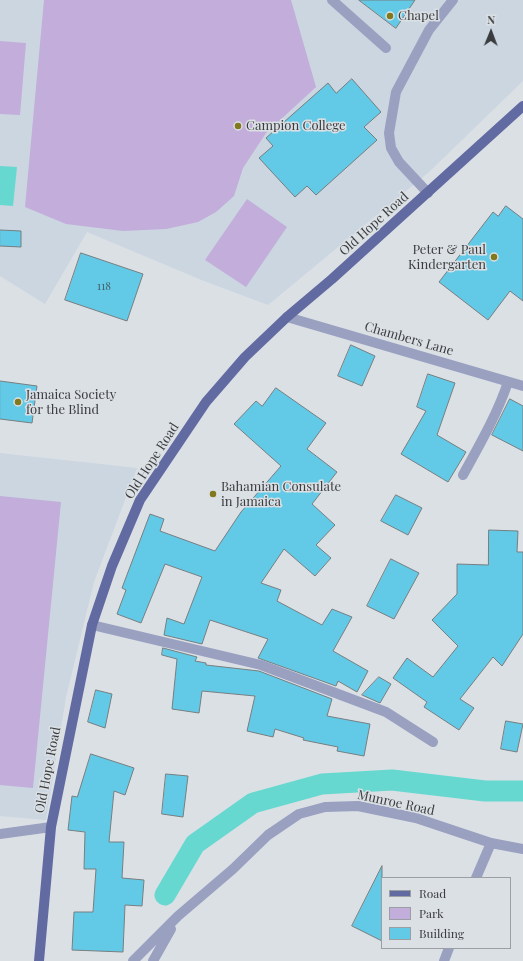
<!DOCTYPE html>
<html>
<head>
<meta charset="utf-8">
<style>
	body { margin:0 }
	#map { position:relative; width:523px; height:961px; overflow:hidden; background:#dbe0e5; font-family:"Playfair Display",serif }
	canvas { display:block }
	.legend { position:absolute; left:381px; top:877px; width:130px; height:72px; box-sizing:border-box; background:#dbe0e5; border:1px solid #9b9ea2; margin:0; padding:5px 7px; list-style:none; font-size:12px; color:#3a3c3e }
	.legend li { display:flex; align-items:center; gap:8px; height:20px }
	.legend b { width:20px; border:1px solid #9b9ea2 }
	.north { position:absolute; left:471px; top:12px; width:40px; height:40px; -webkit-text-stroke:3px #dbe0e5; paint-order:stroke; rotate:1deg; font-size:11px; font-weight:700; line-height:16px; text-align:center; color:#3a3c3e }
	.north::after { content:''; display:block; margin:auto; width:14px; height:18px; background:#3a3c3e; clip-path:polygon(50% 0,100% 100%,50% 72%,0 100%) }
</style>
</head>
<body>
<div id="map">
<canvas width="523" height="961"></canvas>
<ul class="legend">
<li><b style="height:5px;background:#626aa2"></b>Road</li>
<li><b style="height:11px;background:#c2addb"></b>Park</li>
<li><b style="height:11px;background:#62cae7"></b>Building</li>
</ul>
<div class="north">N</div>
</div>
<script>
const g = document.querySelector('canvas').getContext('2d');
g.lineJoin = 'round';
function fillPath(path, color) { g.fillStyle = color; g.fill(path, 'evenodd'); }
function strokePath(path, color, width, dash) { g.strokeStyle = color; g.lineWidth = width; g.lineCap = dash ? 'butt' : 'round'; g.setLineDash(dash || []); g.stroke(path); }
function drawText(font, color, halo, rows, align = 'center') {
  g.font = font + ' "Playfair Display",serif'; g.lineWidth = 3; g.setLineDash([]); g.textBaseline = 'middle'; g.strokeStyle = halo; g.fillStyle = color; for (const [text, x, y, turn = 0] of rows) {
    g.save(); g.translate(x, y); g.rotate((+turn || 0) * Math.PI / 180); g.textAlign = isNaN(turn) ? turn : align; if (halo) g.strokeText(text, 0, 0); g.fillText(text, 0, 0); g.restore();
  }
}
const built = new Path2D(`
	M0,0h523v81l-94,91 -161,133 -64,-24 -117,-49 -42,72 -45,-28z
	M0,453l137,15 -43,114 -28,115 -20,123 -46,-4z`);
const green = new Path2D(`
	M44,0h247l25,87 -50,46 -23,35 -9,28 -18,16 -18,10 -32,7 -43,2 -57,-7 -41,-17z
	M0,41l26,2 -6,72 -20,-1z
	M247,199l40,28 -41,60 -41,-27z
	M0,496l61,6 -28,286 -33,-3z`);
const water = new Path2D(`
	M0,166l17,1 -4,39 -13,-1z`);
const canal = new Path2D(`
	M165,895l30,-51 58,-41 69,-19 70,-4 93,11h38`);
const building = new Path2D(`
	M359,0h56l-19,28z
	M352,79l29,33 -17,15 13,13 -61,55 -9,-9 -12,11 -36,-39 14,-12 -7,-8 62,-55 8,10z
	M506,206l17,13v82l-13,-10 -22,29 -49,-38 54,-70 5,4z
	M0,230l21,1v16l-21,-1z
	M81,253l62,21 -16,47 -62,-21z
	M351,345l24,11 -13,30 -24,-10z
	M428,374l27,9 -18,52 29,17 -18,30 -47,-28 25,-43 -9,-4z
	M0,381l37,5 -5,37 -32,-4z
	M276,388l50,35 -19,26 30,23 -25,32 23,21 -19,20 15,13 -16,18 -31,-27 -23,34 20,7 -4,11 45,24 10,-16 20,8 -19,34 35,20 -11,21 -19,-11 -2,5 -78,-28 10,-19 -58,-19 -8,24 -38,-9 3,-17 17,6 18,-47 -37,-13 -24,59 -24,-9 9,-24 -4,-2 28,-74 14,5 -4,12 55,20 26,-39 40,-46 -47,-42 22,-23 6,5z
	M510,399l13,7v45l-31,-16z
	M396,495l26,13 -14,27 -27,-14z
	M489,530l29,1 -1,21h6v82l-21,32 -9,-9 -33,42 14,9 -15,22 -35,-23 3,-5 -34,-24 14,-20 26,19 25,-31 -26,-26 25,-26v-30l31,1z
	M391,559l28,14 -25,46 -27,-13z
	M163,648l34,9 -2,4 11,2v2l53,6 73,28 -5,17 43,8 -6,32 -27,-5 1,-4 -35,-7 1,-2 -29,-9 -2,8 -26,-6 8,-35 -53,-5 -3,22 -27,-4 5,-50 -15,-4z
	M379,677l12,7 -11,19 -18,-8z
	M96,690l16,4 -7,34 -17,-6z
	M506,721l17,3 -6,28 -16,-3z
	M91,754l43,14 -9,27 -11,-4 -5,51h15l-2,36 22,2 -2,26 -17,-1 -2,47 -51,-2 2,-38h19l3,-43h-12l1,-37 -17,-2 4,-34 5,1z
	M166,774l22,2 -5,41 -21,-3z
	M382,866v75l-30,-15z`);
const minor = new Path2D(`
	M332,0l54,48
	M428,193l-29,-31 -8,-14 -2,-15 7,-41 33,-62 24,-30
	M287,317l236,69
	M463,475c17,-31 34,-60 45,-93
	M92,625l169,40 125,47 47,30
	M0,834l51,-7
	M476,878l15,-35
	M133,961l45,-45 55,-47 35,-34 31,-21 26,-7 33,-1 58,12 75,25 32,6
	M153,961l18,-32
	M444,961l5,-13`);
const major = new Path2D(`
	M39,961l12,-134 41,-202 20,-59 28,-66 66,-98 39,-45 42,-40 45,-38 191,-173`);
const markers = [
	[390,16,4,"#82781d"],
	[238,126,4,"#82781d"],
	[494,257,4,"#82781d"],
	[18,402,4,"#82781d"],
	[213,494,4,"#82781d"]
];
const numberNames = [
	["118",104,287]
];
const poiNames = [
	["Chapel",398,16],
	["Campion College",246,126],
	["Peter & Paul",486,250,"right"],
	["Kindergarten",486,265,"right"],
	["Jamaica Society",26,395],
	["for the Blind",26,410],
	["Bahamian Consulate",221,487],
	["in Jamaica",221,502]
];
const streetNames = [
	["Old Hope Road",374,224,-42],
	["Chambers Lane",409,339,16],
	["Old Hope Road",152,461,-57],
	["Old Hope Road",48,770,-79],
	["Munroe Road",396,803,12]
];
fillPath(built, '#cbd6e1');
fillPath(green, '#c2addb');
fillPath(water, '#67d8d0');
strokePath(canal, '#67d8d0', 21);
fillPath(building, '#62cae7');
strokePath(building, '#777e80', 1);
strokePath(minor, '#9aa0c0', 10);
strokePath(major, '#626aa2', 10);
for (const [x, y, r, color] of markers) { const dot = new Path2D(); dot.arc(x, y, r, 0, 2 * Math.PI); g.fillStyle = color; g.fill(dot); strokePath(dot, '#dbe0e5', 1.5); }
drawText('11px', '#446068', null, numberNames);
drawText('13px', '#3a3c3e', '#dbe0e5', poiNames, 'left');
drawText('13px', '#3a3c3e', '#dbe0e5', streetNames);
</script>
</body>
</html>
